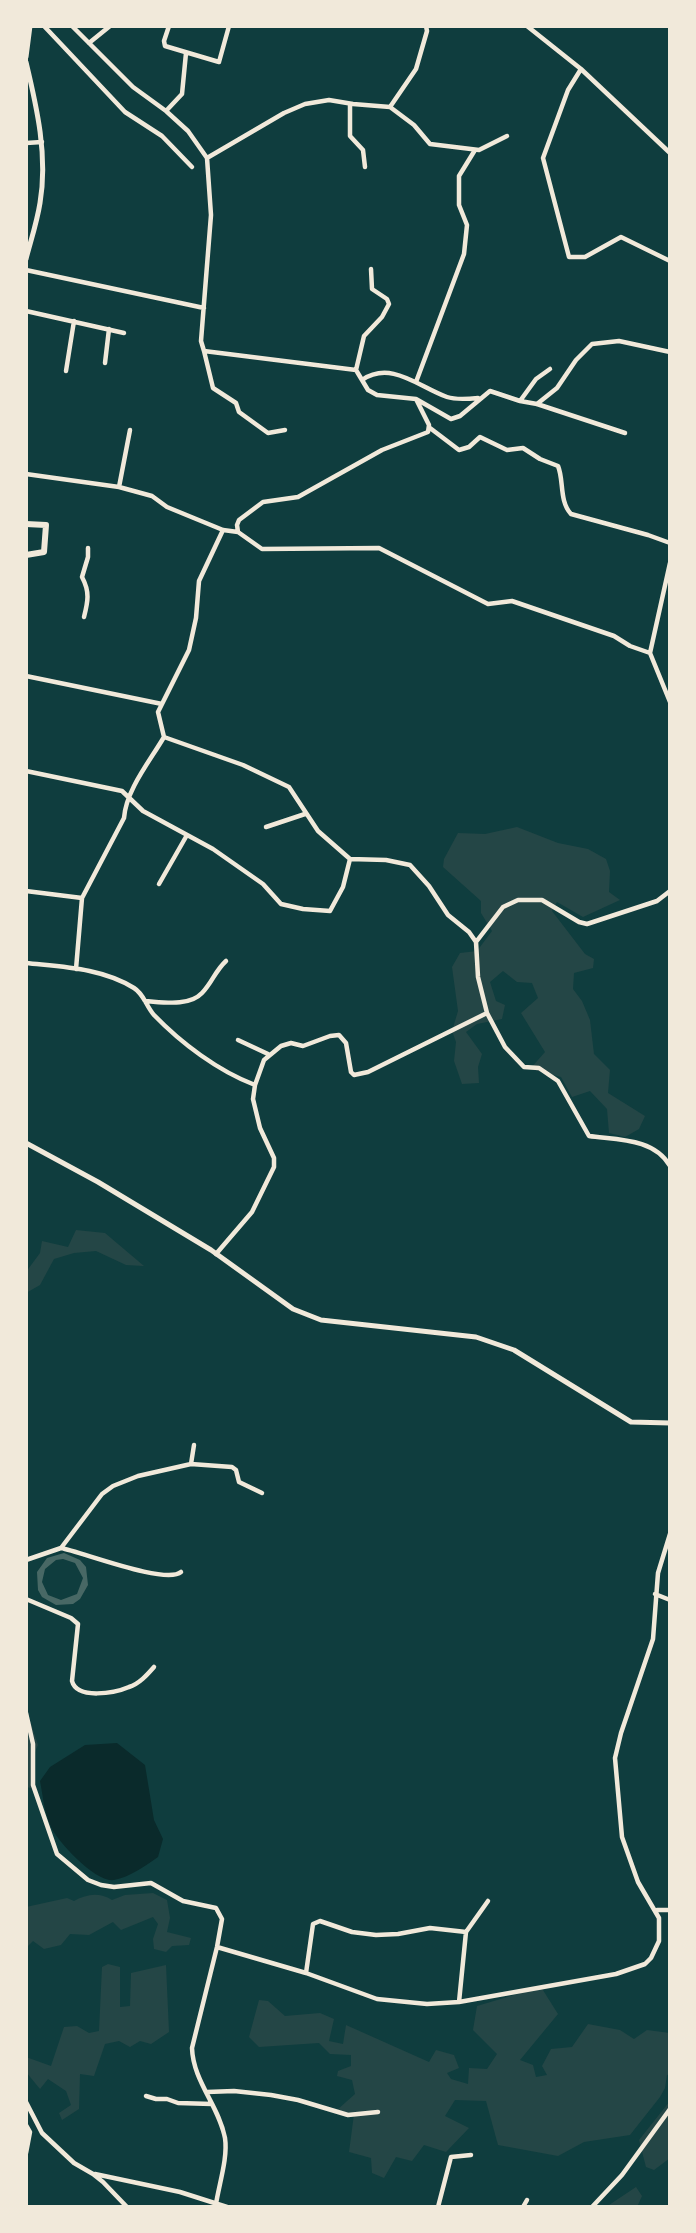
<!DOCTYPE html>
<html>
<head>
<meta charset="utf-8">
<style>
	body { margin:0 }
	#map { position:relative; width:696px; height:2233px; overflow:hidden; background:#0f3d3e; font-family:Cabin,sans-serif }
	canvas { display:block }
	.frame { position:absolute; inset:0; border:28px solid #f1e9da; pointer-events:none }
</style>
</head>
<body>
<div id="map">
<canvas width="696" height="2233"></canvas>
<div class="frame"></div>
</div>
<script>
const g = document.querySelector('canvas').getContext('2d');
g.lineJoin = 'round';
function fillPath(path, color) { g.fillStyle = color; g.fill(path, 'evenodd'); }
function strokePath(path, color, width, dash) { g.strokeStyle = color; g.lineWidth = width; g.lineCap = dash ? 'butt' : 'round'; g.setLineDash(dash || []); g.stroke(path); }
const green = new Path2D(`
	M517,827l41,16 30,6 18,10 4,12 -1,21 11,8 -37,17 -26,-15 -5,9 33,43 9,5 -1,9 -19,5 -1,16 9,12 8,19 4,34 16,16 -2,23 37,23 -6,13 -14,8 -16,-4 -2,-24 -17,-18 -18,6 -11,-20 -31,-8 15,-17 -24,-39 17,-15 -6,-15 -15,-1 -14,-11 -13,11 6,19 9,4 -3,14 -25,5 -11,8 16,22 -4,13 1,16 -17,1 -8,-23 2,-19 -4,-11 6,-20 -6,-44 8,-14 17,-2 15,-20 -11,-18v-12l-38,-34 1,-8 14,-26 27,1z
	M76,1230l29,3 39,33 -18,-1 -30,-14 -22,2 -20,6 -14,26 -14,8v-21l14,-19 2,-12 26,6z
	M26,1709l12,36c-7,12 -3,29 -7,43l-5,-1z
	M153,1893l14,7 3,18 -3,14 24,6 -2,7 -17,1 -6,6 -12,-3 -1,-10 5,-15 -5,-7 -32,13 -8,-8 -24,13 -19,-1 -9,11 -17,4 -11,-8 -7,7v-41l41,-9 7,3c13,-7 25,-9 38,-1l13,-5z
	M108,1964l12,3v40l10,-1 1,-33 35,-8 3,67 -18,12 -11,-3 -10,6 -11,-6 -14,3 -11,32 -14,-2 -1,35 -17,11 -3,-7 12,-8 -5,-14 -18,-12 -8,10 -14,-17v-15l25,9 13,-39 13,-1 12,7 10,-2 3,-64z
	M541,1987l17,27 -38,46 13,5 3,12 11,-2 -5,-9 9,-17 21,-2 16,-23 32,6 14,9 13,-9 23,3v41l-3,1 -2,13 -5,9 -30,38 -46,7 -26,14 -60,-11 -12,-44 -31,-1 -10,16 24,12 -23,24 -22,-7 -12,16 -16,-4 -12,21 -12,-5 -1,-15 -22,-6 5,-38 -17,-4 18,-16 -3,-14 -15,-4 1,-5 13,-5v-11l-21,-1 -11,-11 -60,4 -10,-10 10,-37 9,1 17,15 35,-3 14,6 -5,22 14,3 3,-19 83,37 7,-12 18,5 5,13 -12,5 4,6 17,5 1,-16 18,1 10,-15 -24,-24 4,-24z
	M670,2101v57l-16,12 -8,-3 -7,-27z
	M636,2187l6,9 -5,11h-31z`);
const water = new Path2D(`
	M117,1743l28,22 9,55 9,19 -5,18c-13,9 -28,20 -44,23 -18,3 -56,-38 -63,-53 -7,-14 -8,-31 -11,-46l10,-14 35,-22z`);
const building = new Path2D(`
	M64,1553l16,7 6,7 2,18 -8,14 -7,5 -17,1 -14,-8 -4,-7 -1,-18 10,-14zM63,1559l12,4 8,15 -6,16 -16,6 -13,-5 -6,-13 3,-13 11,-9z`);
const minor = new Path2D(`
	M44,26l81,86 37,24 30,31
	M72,26l61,61 33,24 22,20 19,27 4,57 -10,126 3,10 152,19 12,20 9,5 39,4 35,20 9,-3 30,-25 30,10 16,-22 14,-10
	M169,26l-5,15 1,5 54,16 10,-36
	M527,26l54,43 89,84
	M89,43l21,-17
	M581,69l-13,21 -25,68 26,99h16l36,-20 49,24
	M350,104v32l13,14 2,17
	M390,107l26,-38 11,-38 -1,-5
	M166,111l16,-17 4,-41
	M26,143l16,-1
	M207,158l77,-45 21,-9 24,-4 24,4 37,3 24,18 16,19 49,6 28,-14
	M26,270l178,38
	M26,311l98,22
	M204,351l9,37 23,15 3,9 29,21 17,-3
	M105,363l4,-34
	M356,370l8,-34 18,-19 7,-13 -2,-5 -15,-10 -1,-20
	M66,371l8,-50
	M362,380c29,-20 57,7 85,17 9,3 21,2 31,1
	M416,382l48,-128 3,-29 -8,-20v-29l16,-26
	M520,401l17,3 88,29
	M537,404l20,-16 19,-28 16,-16 27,-3 51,11
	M430,428l29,22 10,-3 11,-10 27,13 16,-2 17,11 18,7c6,14 1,35 13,48l77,21 22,8
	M26,474l93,13 33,9 15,11 56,23 15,2 24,17 117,-1 109,56 24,-3 102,35 16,10 20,7
	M119,487l11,-57
	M238,532l-1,-7 2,-5 24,-18 35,-5 84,-47 46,-18 1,-7 -13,-26
	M84,617c4,-16 6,-25 -2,-40l6,-20v-9
	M650,653l20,-90
	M650,653l20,49
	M26,676l136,28
	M164,737l79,28 46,22 29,44 32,28 36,1 24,5 19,21 19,29 21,17 7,10 2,35 9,36 18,34 19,20 15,1 19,13 31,55c28,4 65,2 81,30
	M26,771l96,20 21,20 70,38 50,35 18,20 22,5 27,2 13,-24 7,-28
	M266,827l39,-13
	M159,884l28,-49
	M26,891l56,7
	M476,942l27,-35 15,-7h24l37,22 8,2 70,-23 13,-10
	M26,963c37,4 76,5 108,25 10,6 12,18 20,27 27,28 64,56 101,70
	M76,969l6,-71 42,-80c2,-28 26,-57 40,-81l-6,-25 31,-62 7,-32 3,-37 24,-51
	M145,1001c17,1 44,6 57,-8 10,-10 13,-22 24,-32
	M238,1040l30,14
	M216,1254l36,-42 22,-45v-9l-14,-30 -7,-29 2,-14 9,-25 17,-14 10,-3 12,3 27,-10 9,-1 7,8 5,29 3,3 14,-3 119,-59
	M191,1464l41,3 4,3 3,12 23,11
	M61,1548c21,4 105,37 120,24
	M26,1560l35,-12 41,-54 11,-8 25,-10 53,-12 3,-19
	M655,1594l15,6
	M26,1599l45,19 7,6 -6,57c5,19 43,12 57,6 10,-3 18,-12 25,-20
	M26,1713l7,31v41l24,69 31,26 13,5 13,2 37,-4 32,18 33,7 6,11 -5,28 -25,101c1,33 27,58 33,90 3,20 -6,46 -9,66
	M657,1910h13
	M217,1947l89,26 71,26 50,5 32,-2 157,-28 29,-10 6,-6 8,-17v-23l-21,-36 -16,-45 -7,-79 6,-25 32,-94 5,-66 12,-39
	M306,1973l7,-49 7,-3 32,11 24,3 22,-1 32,-6 36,4
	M459,2002l7,-70 22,-31
	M207,2092l27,-1 37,4 27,5 50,15 30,-3
	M146,2096l10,3h11l11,4 34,1
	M26,2102l16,31 32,30 19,11 10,8 24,25
	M26,2125l4,7 -4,21
	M95,2174l85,18 47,15
	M438,2207l13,-50 20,-2
	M523,2207l4,-7
	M592,2207l30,-32 48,-66`);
const tertiary = new Path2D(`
	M26,57l4,-31
	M26,62c11,46 22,94 14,141 -3,19 -9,37 -14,56
	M26,1143l72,39 113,68 82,59 28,11 155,17 38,13 117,72 39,1`);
const secondary = new Path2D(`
	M26,524l20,1 -2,27 -18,3`);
fillPath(green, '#244646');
fillPath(water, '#0a2a2b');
fillPath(building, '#486865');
strokePath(minor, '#f1e9da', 4.5);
strokePath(tertiary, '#f1e9da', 5);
strokePath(secondary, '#f1e9da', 6);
</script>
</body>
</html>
